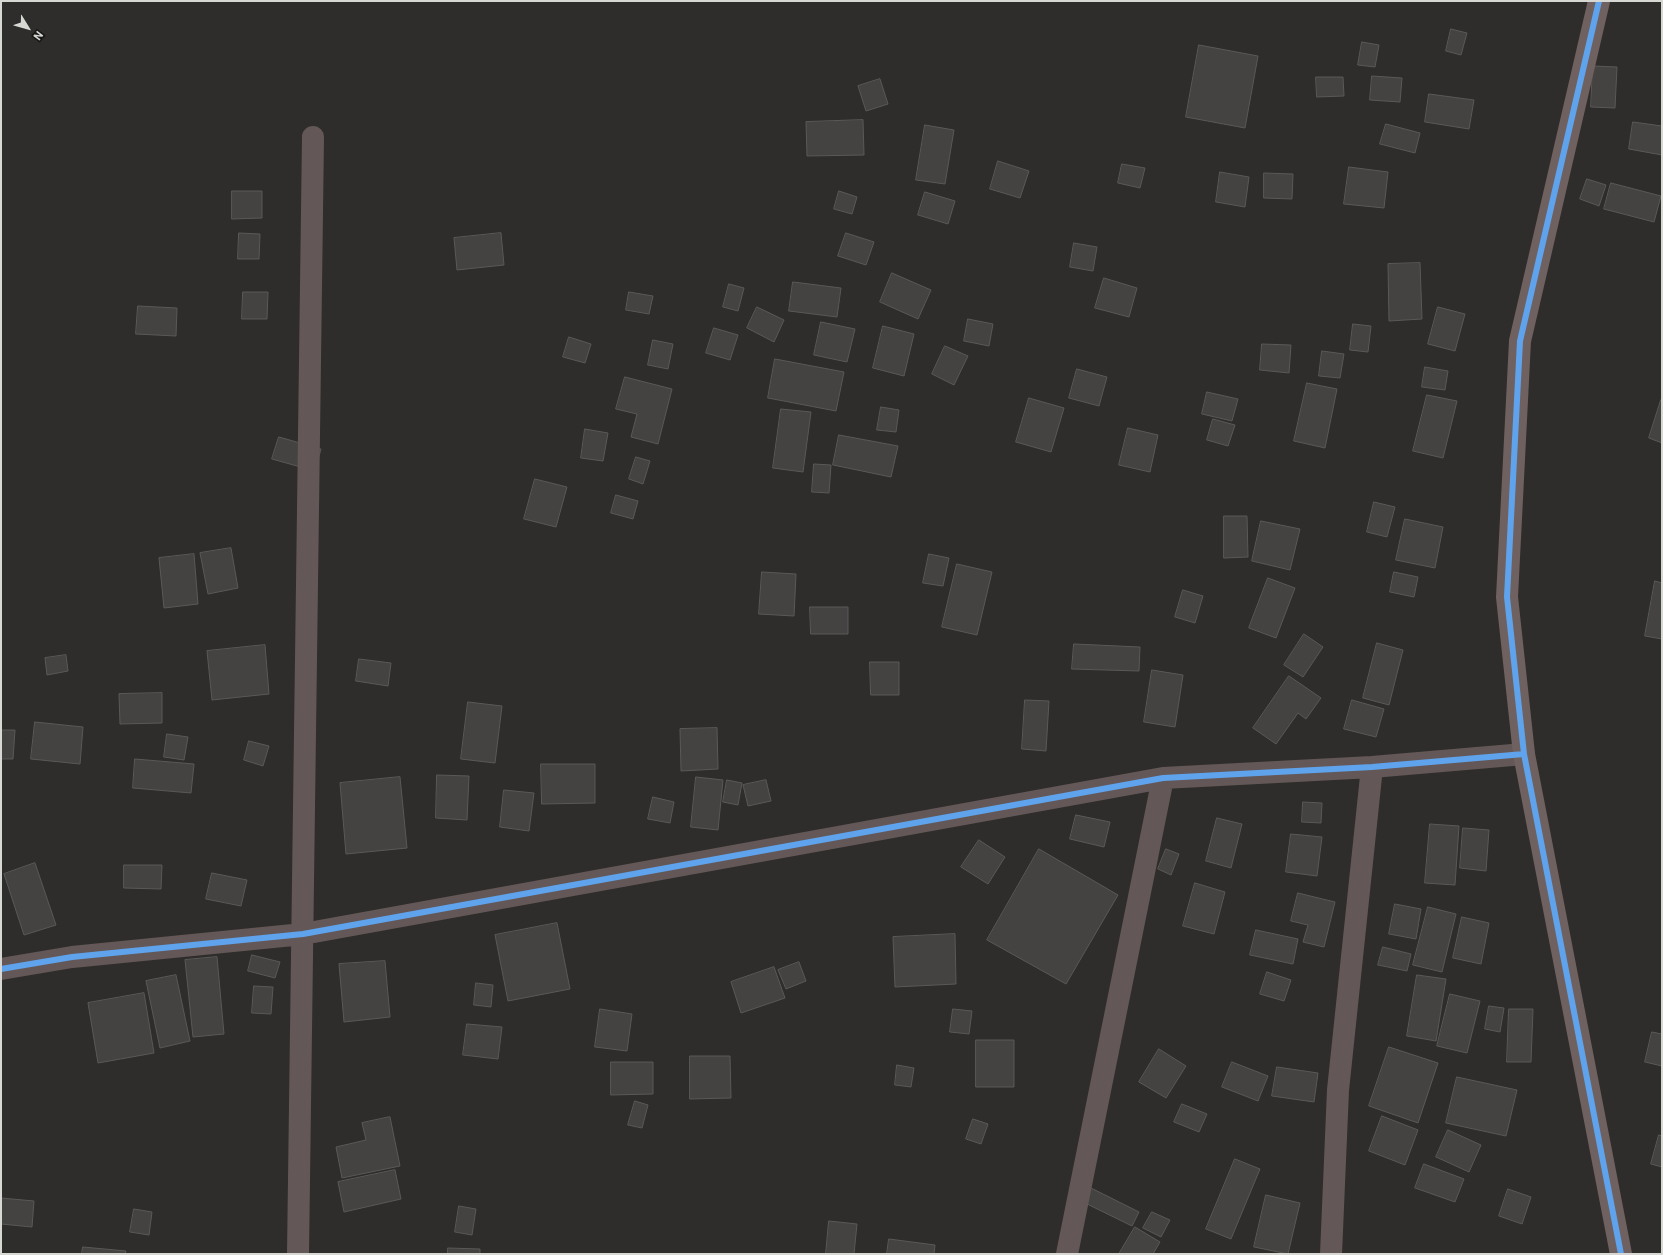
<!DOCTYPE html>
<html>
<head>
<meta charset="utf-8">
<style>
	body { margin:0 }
	#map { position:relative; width:1663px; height:1255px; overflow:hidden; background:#2e2d2b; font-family:Roboto,sans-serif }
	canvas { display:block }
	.frame { position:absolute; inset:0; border:2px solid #d7d7d4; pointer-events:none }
	.north { position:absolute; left:8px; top:8px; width:40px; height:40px; -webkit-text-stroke:3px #161614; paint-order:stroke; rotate:127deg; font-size:11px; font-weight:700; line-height:16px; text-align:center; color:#d7d7d4 }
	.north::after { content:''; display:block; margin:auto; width:14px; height:18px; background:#d7d7d4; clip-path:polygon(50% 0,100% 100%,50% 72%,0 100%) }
</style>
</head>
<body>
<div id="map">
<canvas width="1663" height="1255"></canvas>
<div class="frame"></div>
<div class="north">N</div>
</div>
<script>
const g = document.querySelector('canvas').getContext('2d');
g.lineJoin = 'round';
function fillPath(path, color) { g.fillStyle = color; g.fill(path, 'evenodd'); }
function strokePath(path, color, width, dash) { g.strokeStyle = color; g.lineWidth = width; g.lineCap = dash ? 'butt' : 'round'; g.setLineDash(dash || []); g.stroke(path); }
const building = new Path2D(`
	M1451,29l16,4 -6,22 -15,-4z
	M1362,42l17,3 -4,22 -17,-2z
	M1199,45l59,11 -13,72 -59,-11z
	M1593,66l24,1 -2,41 -24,-1z
	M1372,76l30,2 -2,24 -30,-2z
	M1316,77h27l1,19 -27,1z
	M880,79l8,25 -22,7 -8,-25z
	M1429,94l45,6 -5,29 -44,-7z
	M863,120l1,35 -57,1 -1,-34z
	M1633,122l29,4v29l-33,-6z
	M1386,124l34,9 -5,20 -35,-9z
	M925,125l29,5 -9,54 -29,-4z
	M998,161l31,10 -9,27 -30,-9z
	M1122,164l23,4 -5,20 -22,-5z
	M1349,167l39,5 -4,36 -40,-4z
	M1220,172l29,5 -4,30 -29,-5z
	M1264,173l29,1 -1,25 -28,-1z
	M1587,179l19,6 -7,21 -19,-7z
	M1611,183l50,13 -7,26 -50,-13z
	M232,191h30v27l-30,1z
	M839,191l18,6 -5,17 -18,-5z
	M925,192l30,9 -7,23 -30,-9z
	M239,233l21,1 -1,25h-21z
	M501,233l3,32 -47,5 -3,-32z
	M846,233l28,9 -8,23 -28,-9z
	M1074,243l23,4 -4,24 -23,-4z
	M1420,263l2,56 -33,2 -1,-57z
	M892,273l39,17 -13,29 -38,-17z
	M1104,278l33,10 -8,29 -34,-9z
	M793,282l48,6 -4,29 -48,-6z
	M729,284l15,4 -6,23 -15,-4z
	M243,292h25l-1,27h-25z
	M629,292l24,4 -4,18 -23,-4z
	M138,306l39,2 -1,28 -40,-2z
	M757,307l27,13 -10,22 -27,-14z
	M1438,307l27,7 -10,37 -27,-7z
	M968,319l25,5 -4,22 -25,-5z
	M821,322l34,7 -8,33 -33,-7z
	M1353,324l18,2 -3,26 -18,-2z
	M883,326l31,8 -10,42 -31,-8z
	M714,328l24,7 -8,25 -24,-7z
	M569,337l22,7 -6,19 -22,-6z
	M653,340l20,4 -5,25 -20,-4z
	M1262,344l29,1 -2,28 -29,-3z
	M945,346l23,10 -14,29 -22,-11z
	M1322,351l22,3 -4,24 -21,-2z
	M775,359l69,13 -8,39 -68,-13z
	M1425,367l23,4 -3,19 -23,-3z
	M1077,369l30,8 -8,29 -30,-8z
	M625,377l47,12 -14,55 -27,-7 6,-23 -21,-5z
	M1307,383l30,6 -12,59 -31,-7z
	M1207,392l31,7 -6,22 -30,-7z
	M1427,395l30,6 -14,57 -30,-7z
	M1029,398l35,10 -13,44 -35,-10z
	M1661,400l1,1v42l-13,-5z
	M881,407l18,3 -3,22 -19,-2z
	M781,409l30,3 -8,60 -30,-4z
	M1213,419l22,6 -7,21 -21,-6z
	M1128,428l30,7 -8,37 -31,-7z
	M585,429l23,4 -5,28 -22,-3z
	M839,435l59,11 -7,31 -58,-12z
	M279,437l42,12 -6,22 -43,-12z
	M636,457l14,4 -7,23 -14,-5z
	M814,464l17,1 -2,28 -17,-1z
	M535,479l32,8 -11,40 -32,-8z
	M616,495l22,6 -5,18 -22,-6z
	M1374,502l21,5 -8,30 -20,-5z
	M1224,516h23l1,41 -24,1z
	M1405,519l38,8 -8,41 -39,-8z
	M1261,521l39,8 -10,41 -38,-9z
	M231,548l7,40 -30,6 -8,-41z
	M194,554l4,50 -34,4 -5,-50z
	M929,554l20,4 -6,28 -20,-3z
	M957,564l35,8 -15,63 -35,-8z
	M762,572l34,2 -2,42 -35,-2z
	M1394,572l24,5 -4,20 -24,-5z
	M1268,578l27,10 -19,50 -27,-10z
	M1655,581l7,2v56l-17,-3z
	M1183,590l20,6 -8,27 -20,-6z
	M810,607h38v27h-37z
	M1304,634l19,13 -20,30 -19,-12z
	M1377,643l26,7 -14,55 -26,-7z
	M1074,644l66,3 -1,24 -67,-2z
	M265,645l4,49 -57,6 -5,-49z
	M66,655l2,16 -21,4 -2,-17z
	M359,659l32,4 -3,23 -32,-5z
	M870,662h29v33h-28z
	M1152,670l31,5 -8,52 -31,-5z
	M1289,676l32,22 -15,21 -8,-6 -22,31 -23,-16z
	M162,693v30l-42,1 -1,-30z
	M1025,700l24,1 -3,50 -24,-2z
	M1352,700l32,9 -8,28 -32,-8z
	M468,702l34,4 -7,57 -34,-4z
	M35,722l48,5 -3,37 -49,-5z
	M717,728l1,41 -37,2 -1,-42z
	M1,730h14l-2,29h-12z
	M167,734l21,3 -4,23 -20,-3z
	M249,741l20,5 -6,20 -19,-6z
	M135,759l59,5 -3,29 -58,-5z
	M541,764h54v39l-53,1z
	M437,775l32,1 -2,44 -31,-2z
	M400,777l7,71 -61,6 -6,-71z
	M696,777l27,3 -5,50 -27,-3z
	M727,780l15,3 -4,22 -15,-3z
	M766,780l5,21 -23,5 -5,-21z
	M504,790l30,3 -5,38 -29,-4z
	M653,797l21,5 -4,21 -22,-4z
	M1303,802l19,1 -1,20 -19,-1z
	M1076,815l34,7 -6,25 -34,-8z
	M1217,818l25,6 -11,44 -25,-7z
	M1430,824l29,2 -4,59 -30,-2z
	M1463,828l26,2 -3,41 -26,-3z
	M1291,834l31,3 -5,39 -31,-4z
	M979,840l26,17 -17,27 -27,-17z
	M1039,849l79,46 -52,89 -79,-44z
	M1166,849l13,5 -8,21 -13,-6z
	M35,863l21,62 -32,10 -20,-61z
	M124,865h38l-1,24 -37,-1z
	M212,873l35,7 -6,26 -35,-7z
	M1195,883l30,9 -11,42 -31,-8z
	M1298,893l37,9 -11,45 -21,-5 5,-17 -17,-4z
	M1395,904l26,5 -5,30 -27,-5z
	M1428,907l28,7 -14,58 -29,-7z
	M1462,917l27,6 -8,41 -28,-6z
	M557,923l13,66 -62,12 -13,-66z
	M1256,930l42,9 -5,25 -43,-9z
	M955,934l1,50 -61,3 -2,-50z
	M1383,947l28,7 -4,17 -29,-6z
	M252,955l28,7 -5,16 -27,-7z
	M217,957l7,77 -31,3 -8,-77z
	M385,961l5,56 -46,5 -5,-58z
	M799,962l7,19 -20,8 -8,-19z
	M774,967l11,31 -44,15 -10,-31z
	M1267,972l24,8 -7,21 -24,-7z
	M176,975l14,66 -30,7 -14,-67z
	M1417,975l29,4 -10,62 -29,-5z
	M476,983l17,2 -2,22 -17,-2z
	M254,986l19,1 -2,27 -19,-1z
	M144,993l10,60 -56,10 -10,-60z
	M1450,994l30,7 -13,52 -30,-7z
	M1489,1006l15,2 -4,24 -15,-3z
	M600,1009l32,5 -5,37 -32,-4z
	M953,1009l19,2 -3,23 -19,-2z
	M1509,1009h24l-2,53h-24z
	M467,1024l35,3 -4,32 -35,-4z
	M1652,1032l10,2v32l-17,-4z
	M976,1040h38v47h-38z
	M1389,1047l49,16 -20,60 -49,-17z
	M1159,1049l27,17 -20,32 -27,-16z
	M690,1056h40l1,42 -41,1z
	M611,1062h42v32l-42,1z
	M1232,1062l36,14 -10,25 -36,-14z
	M897,1065l17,3 -3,19 -16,-2z
	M1277,1067l41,6 -4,29 -42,-6z
	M1457,1077l60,13 -11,46 -60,-13z
	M635,1101l13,4 -6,23 -14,-3z
	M1182,1104l25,10 -8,18 -25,-10z
	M1382,1116l36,14 -13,35 -36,-14z
	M390,1117l10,49 -58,12 -6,-31 30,-7 -4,-17z
	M973,1119l15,5 -7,20 -15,-5z
	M1448,1130l33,15 -12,27 -33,-15z
	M1659,1135l3,1v31l-11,-3z
	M1235,1159l25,10 -29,70 -25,-10z
	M1424,1164l40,15 -9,23 -40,-14z
	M395,1170l6,29 -57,13 -6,-30z
	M1091,1188l48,24 -7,14 -47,-23z
	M1508,1189l23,8 -9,27 -23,-8z
	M1266,1195l34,8 -12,51 -34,-7z
	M1,1198l33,3 -2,26 -31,-3z
	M459,1206l17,3 -4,26 -17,-3z
	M134,1209l18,3 -3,23 -19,-3z
	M1152,1212l18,8 -9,17 -18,-9z
	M829,1221l28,3 -3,30h-28z
	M1135,1227l25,15 -7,12h-34z
	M889,1239l46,6 -1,9h-47z
	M83,1247l43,4 -1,3h-43z
	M448,1248l32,1v5h-32z`);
const street = new Path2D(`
	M1,969l71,-12 231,-23 860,-156 209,-11 152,-13
	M298,1254l15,-1117
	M1067,1254l96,-476
	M1331,1254l7,-164 34,-323`);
const secondary = new Path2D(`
	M1599,1l-79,340 -13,256 17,157 97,500`);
const cycleway = new Path2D(`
	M1599,1l-79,340 -13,256 17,157 97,500
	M1,969l71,-12 231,-23 860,-156 209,-11 152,-13`);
fillPath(building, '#444342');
strokePath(building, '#5a5958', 1);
strokePath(street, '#635857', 22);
strokePath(secondary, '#6f6160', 22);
strokePath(cycleway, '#60a3ed', 6);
</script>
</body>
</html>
